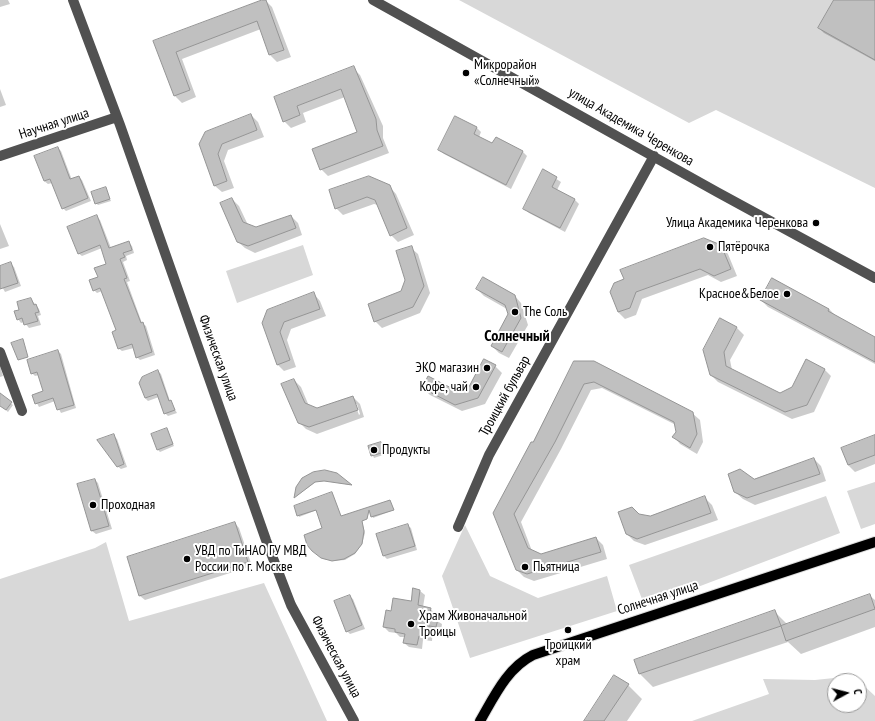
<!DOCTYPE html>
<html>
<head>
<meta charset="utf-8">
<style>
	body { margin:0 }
	#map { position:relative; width:875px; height:721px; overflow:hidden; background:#fff; font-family:"PT Sans Narrow",sans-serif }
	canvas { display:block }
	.north { position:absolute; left:827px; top:673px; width:40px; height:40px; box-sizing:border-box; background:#fff; border:1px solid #999; border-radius:50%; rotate:83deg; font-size:11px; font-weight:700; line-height:16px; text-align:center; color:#000 }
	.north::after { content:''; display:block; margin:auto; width:14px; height:18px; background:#000; clip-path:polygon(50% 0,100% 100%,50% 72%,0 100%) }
</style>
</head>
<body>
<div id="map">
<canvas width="875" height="721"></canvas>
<div class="north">С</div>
</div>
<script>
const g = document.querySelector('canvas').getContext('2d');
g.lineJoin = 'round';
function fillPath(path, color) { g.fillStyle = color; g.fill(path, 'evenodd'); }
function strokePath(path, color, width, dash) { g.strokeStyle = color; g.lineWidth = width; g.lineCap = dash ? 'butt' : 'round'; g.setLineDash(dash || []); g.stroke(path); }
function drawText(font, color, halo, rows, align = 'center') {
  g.font = font + ' "PT Sans Narrow",sans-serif'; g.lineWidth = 4; g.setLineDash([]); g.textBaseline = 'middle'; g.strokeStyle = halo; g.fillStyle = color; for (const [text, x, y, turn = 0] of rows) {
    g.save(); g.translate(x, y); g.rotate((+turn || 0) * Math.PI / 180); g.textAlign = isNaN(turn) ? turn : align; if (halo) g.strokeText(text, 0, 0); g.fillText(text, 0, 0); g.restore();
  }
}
const green = new Path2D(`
	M459,0h416v188l-159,-78 -27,13z
	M303,245l10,30 -76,28 -11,-32z
	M875,482v42l-14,5 -14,-38z
	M826,496l14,37 -195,74 -16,-42z
	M465,525l25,51 48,22 69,-22 10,35 -147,47 -28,-82z
	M106,542l23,79 135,-38 63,138h-327v-142l95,-31z
	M853,676l6,5h-24v24h24v-24l16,15v25h-183l77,-27 -6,-15 52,1z`);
const shadow = new Path2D(`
	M0,0h8l2,4 -10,3z
	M265,0l7,7 19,50 -14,5 -7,-7 -9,-26 -79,30 14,38 -14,6 -7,-7 -20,-55z
	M835,0h40v61l-51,-28 -5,-5z
	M353,68l7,7 23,51v12l6,15 -61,23 -7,-7 37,-36 -13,-36 -42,16 3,9 -15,6 -7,-7 -9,-24z
	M0,89l6,16 -6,2z
	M251,115l7,7 6,15 -36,13 -4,11 10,27 -12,4 -7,-6 -15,-42z
	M477,128l4,4 -2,5 14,8 3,-7 27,14 4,4 -16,33 -67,-35 -5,-4z
	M58,148l3,3 11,29 7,-3 3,3 9,21 -25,10 -3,-3 -11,-25 -4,1 -4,-3z
	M544,171l17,11 -4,8 18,10 4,4 -14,28 -36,-19 -5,-5z
	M389,186l7,8 18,41 -16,7 -7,-7 -13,-30 -4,-1 -31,11 -7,-7z
	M105,188l6,13 -13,4 -2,-2z
	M232,199l7,7 9,19 8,3 35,-12 7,7 4,12 -47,18 -10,-5 -8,-7z
	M97,217l3,3 11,28 17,-6 4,4 2,7 -8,3 1,4 -4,2 7,19 -3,1 15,41 4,3 9,29 -15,5 -3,-3 -3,-9 -12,3 -4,-3 -1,-17 -15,-40 -5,2 -3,-3 5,-13 8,-12 -5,-17 -20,8 -4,-3z
	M0,224l9,22 -9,3z
	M721,246l7,8 9,22 -16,6 -13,-7 -66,24 -6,16 -11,4 -7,-7 -7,-20z
	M411,248l7,6 12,39 -10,20 -38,15 -7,-7 27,-29 4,-12z
	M11,264l3,3 7,19 -16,6 -5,-9v-16z
	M773,279l56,30 7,7 39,22v26l-107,-57 -7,-7z
	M477,289l37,6 7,8 7,22 -19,33 -10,-5 -7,-7 18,-32 -3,-5 -23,-13z
	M314,294l6,7 6,15 -35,13 -4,11 9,27 -12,4 -7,-7 -14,-41z
	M31,299l8,10 2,6 -3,1 3,9 -12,3 -5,-6 -3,1 -3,-4 2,-9z
	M737,328l7,7 -14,25 2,10 48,24 44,-25 7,7 -17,36 -22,7 -74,-37 -7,-7z
	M58,351l3,3 15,54 -15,5 -6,-12 -16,6 -6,-11 11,-4 -5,-17 -4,1 -3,-3z
	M574,362l118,51 8,7 3,22 -6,12 -17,-10 -6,-7 3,-4 -1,-8 -74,-37 -11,2 -30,59 -40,73 11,29 9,4 55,-17 7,7 4,14 -73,22 -10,-4 -7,-7 -23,-57 39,-69z
	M0,366l3,10 -3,1z
	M495,366l7,7 -17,31 -23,7 -32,-16 -7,-7 36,5 9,-2z
	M158,371l3,3 9,27 7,12 -9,3 -3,-3 -6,-16 -11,4 -3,-3z
	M294,380l7,7 8,19 8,4 36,-13 7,7 4,13 -47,17 -11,-5 -7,-7zM355,404h2l3,10 -1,1z
	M1,396l12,9 -5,7 -8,-7z
	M167,429l7,17 -14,6 -2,-2z
	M114,436l3,3 10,28 -6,2 -4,-3z
	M875,436v28l-20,8 -7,-7 -6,-16z
	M381,443l5,11 -12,4 -5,-11z
	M814,459l7,7 5,15 -71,24 -12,-6 -8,-7 19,-12z
	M336,474l15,11 -26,-4 -9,1 -21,15 2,-9z
	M95,480l3,3 14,46 -16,5 -4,-3 -14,-46z
	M332,493l9,24 49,-16 4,9 -21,8 -3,-9 -3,10 -5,2 3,12 -3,11 -7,10 -10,6 -12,1 -10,-2 -15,-15 16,-15 -7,-19 -18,7 -4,-11z
	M705,498l7,7 6,15 -73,25 -11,-4 -7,-7 23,-17z
	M235,523l4,5 13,38 -107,34 -5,-4 -12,-39z
	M407,525l4,3 6,22 -30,9 -3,-3 -7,-22z
	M413,590l7,1 5,4 -2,12 7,2 5,4 -1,6 8,5 -1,7 -8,-1 -1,11 -9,-1 -1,9 -13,-2 -5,-4 1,-6h-5l-4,-4 -7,-1 -5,-5 8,-15 19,-10z
	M869,595l6,5v27l-74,27 -13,-12 -135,45 -14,-14 135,-62 14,14z
	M349,596l4,3 12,30 -15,5 -3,-3z
	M628,685l14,14 -15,22h-42z`);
const building = new Path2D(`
	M262,0h4l18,50 -15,5 -12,-34 -81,31 14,38 -16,6 -21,-55z
	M834,0h41v60l-57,-32z
	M354,66l22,53 1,11 6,16 -63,24 -8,-21 45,-17 -16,-43 -44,17 3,9 -17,7 -9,-25z
	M251,114l6,16 -35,14 -4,10 9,27 -13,5 -15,-42 6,-12z
	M455,116l22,11 -3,7 18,9 4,-6 27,14 -17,34 -68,-35z
	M58,147l12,32 9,-3 9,22 -26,11 -12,-30 -6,2 -10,-25z
	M543,169l14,8 -5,10 23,12 -15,29 -37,-19z
	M369,176l21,9 17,43 -17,8 -15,-36 -8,-3 -32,12 -6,-19z
	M106,187l4,12 -15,5 -4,-12z
	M232,198l11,24 13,5 35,-12 5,13 -48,18 -11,-4 -17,-39z
	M97,215l12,33 20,-7 3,9 -9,3 2,4 -5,2 7,19 -3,1 17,44 2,-1 9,30 -16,6 -4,-14 -14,5 -6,-17 4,-2 -16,-42 -7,3 -4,-11 9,-3 -4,-9 12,-4 -6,-19 -22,9 -11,-27z
	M704,238l17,7 10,24 -17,7 -14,-7 -64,23 -6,16 -12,4 -8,-20 4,-9 10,-4 -4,-9z
	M412,246l12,40 -11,21 -39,15 -6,-18 33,-13 4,-11 -9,-29z
	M11,262l7,21 -18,6v-23z
	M483,277l32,18 6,23 -19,34 -11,-6 17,-32 -3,-9 -29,-16z
	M772,278l57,31 -1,2 47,26v25l-115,-62z
	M314,292l6,17 -36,13 -4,10 10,28 -13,5 -15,-42 5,-13z
	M31,298l3,7 2,-1 3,8 -4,1 3,8 -14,4 -2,-7 -5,2 -3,-9 5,-1 -2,-8z
	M720,318l17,9 -13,25 2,14 54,27 12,-6 14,-28 19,10 -18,36 -22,7 -75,-37 -7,-25z
	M23,339l5,18 -10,3 -7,-17z
	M58,350l16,55 -17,5 -4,-12 -18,6 -3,-9 11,-4 -6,-19 -6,2 -4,-14z
	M484,359l12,6 -18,33 -23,7 -33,-17 6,-12 31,16 8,-2z
	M574,361h20l99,51 4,22 -7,14 -18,-11 4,-5 -2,-10 -80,-40 -10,2 -29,58 -41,72 14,34 13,6 55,-17 5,15 -74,22 -11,-4 -23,-57 38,-71h2z
	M158,370l11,31 2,-1 4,10 -11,4 -7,-20 -12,4 -6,-15 3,-6z
	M294,379l11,24 12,5 36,-12 5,14 -49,17 -11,-4 -17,-39z
	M0,393l12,9 -6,8 -6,-4z
	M167,428l6,16 -16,6 -6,-16z
	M114,434l10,30 -7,3 -20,-27z
	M875,435v20l-27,10 -7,-17z
	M381,442l4,10 -14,4 -3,-10z
	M814,458l6,16 -73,24 -13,-6 -6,-18 12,-5 14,10z
	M325,470l12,3 15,12 -28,-4 -9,1 -21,16 2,-11 6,-9 11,-6z
	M95,479l14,47 -18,5 -14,-47z
	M332,492l9,24 49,-16 4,10 -23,7 -2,-7 -2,9 -5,2 2,10 -2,13 -7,9 -11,6 -12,2 -11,-3 -9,-7 -5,-6 -3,-10 18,-7 -6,-18 -19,6 -3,-10z
	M705,496l6,17 -74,26 -11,-5 -8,-22 14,-5 7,7 11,2z
	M235,522l13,40 -109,34 -12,-39z
	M408,524l7,22 -32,10 -7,-22z
	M413,588l7,2 -2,15 13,3 -2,10 9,1 -2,8 -7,-1 -2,11 -8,-1 -2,9 -14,-2 2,-9 -10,-2v-3l-12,-2 3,-17 5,1 2,-13 18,3z
	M870,594l5,15 -89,32 -5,-15z
	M350,595l12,30 -16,7 -12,-31z
	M775,610l6,16 -142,48 -5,-14z
	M614,675l15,9 -25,37h-20z`);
const minor = new Path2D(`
	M73,0l47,125 146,415 25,65 63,116
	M373,0l344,192 158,86
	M0,156l117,-39
	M0,352l22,59
	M458,527l31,-72 165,-299`);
const major = new Path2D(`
	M480,721c14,-24 27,-53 53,-66l342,-113`);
const markers = [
	[466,73,4,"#000"],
	[816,223,4,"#000"],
	[710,247,4,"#000"],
	[787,294,4,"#000"],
	[515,312,4,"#000"],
	[487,368,4,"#000"],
	[476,387,4,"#000"],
	[374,450,4,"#000"],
	[93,505,4,"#000"],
	[187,559,4,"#000"],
	[525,567,4,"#000"],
	[411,624,4,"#000"],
	[568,630,4,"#000"]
];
const poiNames = [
	["Микрорайон",474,65],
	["«Солнечный»",474,81],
	["Улица Академика Черенкова",808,223,"right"],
	["Пятёрочка",718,247],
	["Красное&Белое",779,294,"right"],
	["The Соль",523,312],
	["ЭКО магазин",479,368,"right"],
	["Кофе, чай",468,387,"right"],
	["Продукты",382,450],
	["Проходная",101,505],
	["УВД по ТиНАО ГУ МВД",195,551],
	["России по г. Москве",195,567],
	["Пьятница",533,567],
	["Храм Живоначальной",419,616],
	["Троицы",419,632],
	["Троицкий",568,645,"center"],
	["храм",568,661,"center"]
];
const streetNames = [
	["Научная улица",54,124,-18],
	["улица Академика Черенкова",631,127,30],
	["Физическая улица",218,358,70],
	["Троицкий бульвар",505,396,-61],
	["Солнечная улица",658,598,-18],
	["Физическая улица",336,657,62]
];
const quarterNames = [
	["Солнечный",517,336]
];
fillPath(green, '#d8d8d8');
fillPath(shadow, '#0003');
fillPath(building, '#c0c0c0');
strokePath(building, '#959595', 1);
strokePath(major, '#dbdbdb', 12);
strokePath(minor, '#515151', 10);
strokePath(major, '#000', 10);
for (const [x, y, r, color] of markers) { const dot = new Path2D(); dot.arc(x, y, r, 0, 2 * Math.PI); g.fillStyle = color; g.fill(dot); strokePath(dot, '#fff', 1.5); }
drawText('14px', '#000', '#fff', poiNames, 'left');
drawText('14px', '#000', '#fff', streetNames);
drawText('bold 16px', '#000', '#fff', quarterNames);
</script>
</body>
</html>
